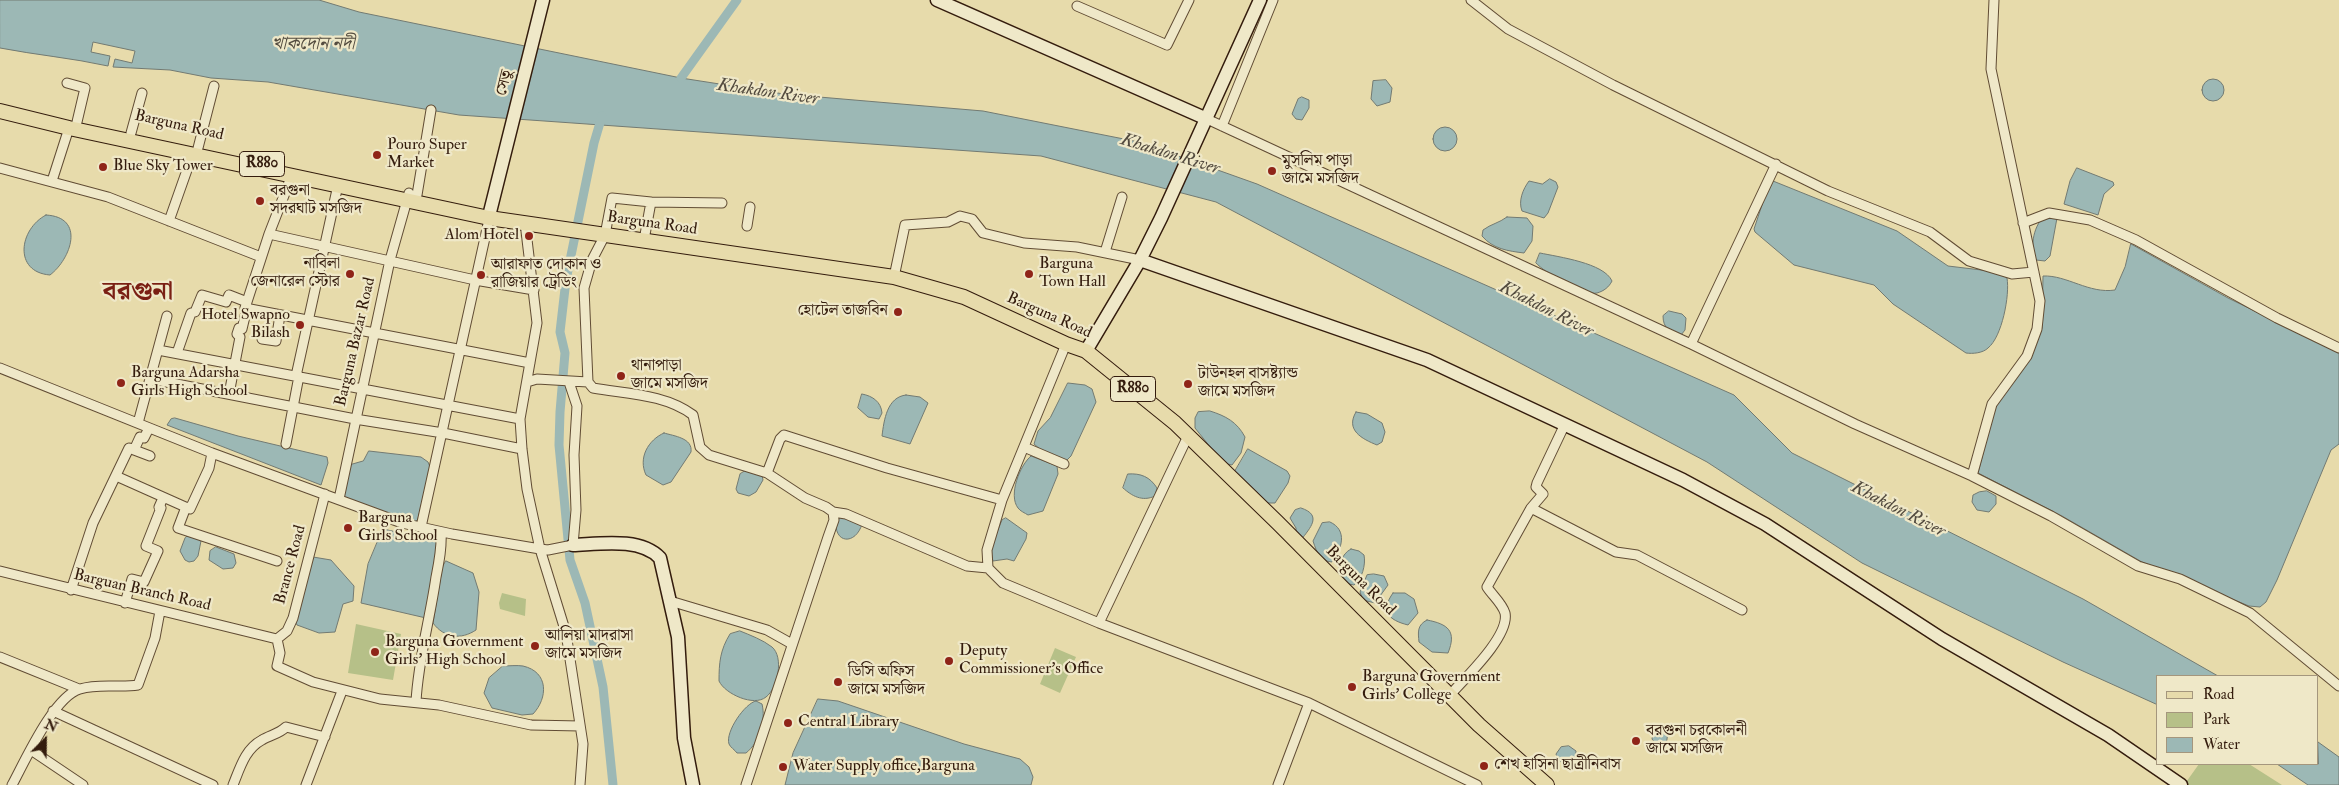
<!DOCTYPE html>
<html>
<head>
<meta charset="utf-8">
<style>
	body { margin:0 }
	#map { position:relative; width:2339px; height:785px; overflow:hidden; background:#e7dbab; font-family:"IM FELL Double Pica",serif }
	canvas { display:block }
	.legend { position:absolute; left:2156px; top:675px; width:162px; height:90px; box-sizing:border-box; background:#efe8c8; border:1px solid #a4967d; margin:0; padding:6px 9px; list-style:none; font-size:15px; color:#341c0d }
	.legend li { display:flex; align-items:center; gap:10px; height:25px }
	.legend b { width:25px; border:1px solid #a4967d }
	.north { position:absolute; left:20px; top:715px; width:50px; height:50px; -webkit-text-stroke:4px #efe8c8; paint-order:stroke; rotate:23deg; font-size:14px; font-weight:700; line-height:20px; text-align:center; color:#341c0d }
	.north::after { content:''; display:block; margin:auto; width:18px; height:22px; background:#341c0d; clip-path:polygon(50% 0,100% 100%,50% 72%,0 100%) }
</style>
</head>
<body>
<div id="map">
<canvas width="2339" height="785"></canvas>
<ul class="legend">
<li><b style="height:6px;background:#e7dbab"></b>Road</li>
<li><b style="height:14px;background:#b6c088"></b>Park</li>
<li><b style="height:14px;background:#9cb8b5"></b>Water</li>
</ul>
<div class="north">N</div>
</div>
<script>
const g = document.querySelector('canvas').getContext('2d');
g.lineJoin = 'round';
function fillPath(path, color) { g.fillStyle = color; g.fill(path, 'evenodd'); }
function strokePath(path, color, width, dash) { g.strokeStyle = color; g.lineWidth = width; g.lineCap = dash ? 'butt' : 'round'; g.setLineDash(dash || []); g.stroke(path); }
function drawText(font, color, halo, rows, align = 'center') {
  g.font = font + ' "IM FELL Double Pica","Noto Serif Bengali",serif'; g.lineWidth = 4.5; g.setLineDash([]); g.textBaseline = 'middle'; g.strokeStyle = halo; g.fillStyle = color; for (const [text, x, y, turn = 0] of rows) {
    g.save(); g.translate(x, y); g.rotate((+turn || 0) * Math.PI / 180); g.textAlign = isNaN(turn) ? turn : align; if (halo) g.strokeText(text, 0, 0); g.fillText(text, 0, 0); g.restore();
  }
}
const green = new Path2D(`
	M502,593l24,6 -1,17 -25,-7 -1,-6z
	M356,624l45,10 -8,46 -45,-7z
	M1055,648l21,9 -16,36 -20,-9z
	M2199,764h50l33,21h-98z`);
const water = new Path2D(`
	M0,0h319l40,12 322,66 103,16 199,17 156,31 118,42 477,211 58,58 291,146 135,77h-60v29l-95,-43 -201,-99 -155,-101 -491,-260 -175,-46 -582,-41 -191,-33 -57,-4 -41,-8 -57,-3 2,-8 17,4 3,-12 -42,-9 -2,10 19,4 -2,10c-36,-8 -72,-11 -108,-18z
	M2202 90a11 11 0 1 1 22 0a11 11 0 1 1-22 0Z
	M1386,80l6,8 -2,14 -13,4 -6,-7 2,-18z
	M1302,97l7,3v8l-7,12 -6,-1 -4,-5 6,-15z
	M1433 139a12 12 0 1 1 24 0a12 12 0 1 1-24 0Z
	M2077,168l36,14 1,3 -10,9 -6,21 -34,-11 6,-23z
	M1550,179l6,3 2,5 -10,26 -4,5 -22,-7c-4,-10 1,-22 7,-30l13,3z
	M1773,181l124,50 51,35 50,6 9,6c3,17 -5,59 -19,70 -5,5 -15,6 -22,5l-73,-49 -19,-19 -80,-20 -39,-33 -1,-3 12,-36z
	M46,215c40,2 25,44 4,60 -37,-3 -31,-46 -4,-60z
	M2046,215l11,3 -7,38 -5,5 -9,-1c-7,-13 -2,-37 10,-45z
	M1507,217l20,1 6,8 -1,15 -8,12c-16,-2 -31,-4 -42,-17l1,-6c8,-6 16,-7 24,-13z
	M2131,244l97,54 111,54v92l-8,6 -54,130 -11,22 -6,5 -11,-1 -107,-44 -80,-46 -84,-43 18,-70 35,-45 11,-30 1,-52c24,-1 46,18 72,14l10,-23z
	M1540,253c19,4 64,10 72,28 -3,6 -8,10 -15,12 -14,3 -52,-20 -61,-30z
	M1669,311l13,3 4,4 -1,12 -4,5c-11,-4 -18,-6 -18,-19z
	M1068,383l17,2 7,4 4,13 -25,54 -5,5 -25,-11 -7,-6 4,-13 12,-13z
	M862,394c11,2 19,8 20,19l-3,6 -11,-2 -10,-9z
	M906,395l14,2 8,6 -18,41 -28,-8c2,-16 5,-39 24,-41z
	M1210,411c16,5 27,11 35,26l-4,16 -9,12 -9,-2 -28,-35v-10l3,-6z
	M1356,412l11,2 15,9 3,9 -3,10 -5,3c-15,-6 -32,-15 -21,-33z
	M175,418l63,18 89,21 1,6 -7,22 -154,-60 4,-6z
	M664,433c10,3 29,5 27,19l-20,30 -8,3 -17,-10c-8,-17 2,-35 18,-42z
	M1248,449l39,22 3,5 -2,7 -13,20h-11l-30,-30z
	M369,451l52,6 7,5 2,5 -12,52 -4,4 -69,-24 -2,-3 6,-31 14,-4z
	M1031,456l26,10 1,8 -15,37 -15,4c-3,-2 -8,-4 -10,-7 -10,-13 2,-43 13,-52z
	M747,470l15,5 1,5 -7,12 -7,4 -11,-3 -2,-4 4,-15z
	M1128,474c13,-1 22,3 29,14l-2,8c-13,6 -23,0 -32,-8z
	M1987,491l9,5v8l-7,8 -12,-2 -5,-8 1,-7 6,-3z
	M1301,508c22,7 9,20 0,32l-5,-7v-5l-6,-10 5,-8z
	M841,513l21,11c-6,21 -29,21 -26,-5z
	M1006,518l21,15 -1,6 -12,22 -7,-2 -14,2 -3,-12 12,-29z
	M1330,522c18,8 12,27 2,40 -12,-1 -15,-9 -19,-21l9,-18z
	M383,529l55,12 -12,77 -65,-15 7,-39z
	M190,534l11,7 -3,15 -4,5 -5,1 -4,-2 -5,-9 5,-13z
	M216,547l18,7 2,9 -3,5 -10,1 -14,-9 1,-9z
	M1351,549l8,2 5,4c2,10 -2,24 -10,30l-10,-2 -6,-7c1,-10 3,-22 13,-27z
	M313,557l18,3 23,26 -1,15 -10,3 -8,28 -16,1 -22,-8 -2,-4 8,-36z
	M446,561l27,12 6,19 -3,38c-15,10 -32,8 -43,-7l9,-55z
	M1374,574l10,2 4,9 -13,18 -12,-3 -3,-8 7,-17z
	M1393,593h12l9,6 4,14 -10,12c-20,-5 -28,-14 -15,-32z
	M1427,620c21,4 30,11 21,33l-16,-1 -13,-10c-1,-10 -2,-17 8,-22z
	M740,631c10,4 23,9 32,16 12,10 6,41 -6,50 -12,10 -41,-3 -47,-16 0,-18 1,-31 11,-47z
	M503,666c6,0 14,-1 20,0 26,6 25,32 10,48l-11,1 -30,-7 -8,-15 5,-15z
	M818,699l20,2 126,43 56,15 9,8 4,10 -2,8h-246l8,-32z
	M756,701l6,3c4,16 -2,38 -16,49h-9c-2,-3 -7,-6 -8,-9 -4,-12 16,-41 27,-43z
	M1660,725l5,1 3,5 -2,16 -10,-3 -4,-5 2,-10z
	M2318,742l21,15v28h-31l-31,-21h41z
	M1569,746l7,5 -1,13 -6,3 -11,-7 -2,-6 5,-7z`);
const canal = new Path2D(`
	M681,78l56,-78
	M602,116l-8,27 -28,137 -6,52 5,21 -5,59 -1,33 11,115 15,43 18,84 10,98`);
const street = new Path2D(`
	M1471,0l37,29 105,56 215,106 102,41 39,29 43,13 22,-2
	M1077,6l90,39 22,-45
	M67,83l18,5 -8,34
	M1207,119l484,225 164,80 117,52 79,40 87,50 42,13 70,34 89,73
	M1222,126l51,-126
	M131,133l11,-40
	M198,148l16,-62
	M0,168l108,29 153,60
	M292,175l-23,59 -24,74 285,55
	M52,181l17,-53
	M417,195l14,-85
	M651,202l-39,-4 -7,37 -13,25 -8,28 4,94 5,6c34,6 72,6 100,27l7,32 9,8 58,18 38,25 21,9 7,5 1,8 -6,17 -82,248
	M169,221l24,-68
	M525,223l12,100 -17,96 2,30 5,40 13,60 26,84 17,111 -3,41
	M2023,223l26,-10 41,7 46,20 141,78 62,30
	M747,226l3,-19
	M269,234l206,46 59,10
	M644,240l7,-38 71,1
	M1105,252l17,-55
	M894,277l11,-52 43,-3 12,-6 12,3 11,14 41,10 53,4 63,13
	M262,339l14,2 4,-26
	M1066,344l-64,156 -15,50 1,18 15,15 96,40 210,80 168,82
	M1691,344l85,-180
	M158,350l362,69
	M177,353l14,-40 4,-1 7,-17 24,7 3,-7 18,7
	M0,368l212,85 190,70 50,11 88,15 8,1 25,-5 3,-35 -2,-55 3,-49 -8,-24
	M296,376l42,-191
	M151,379l204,40 88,14 79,16
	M527,382l10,-3 51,3
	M229,394l11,-57 -3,-3 2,-6 3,1 5,-21
	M138,423l29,-107
	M286,444l13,-68
	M1024,447l40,17
	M134,450l6,-13 4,1 5,-10
	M767,473l13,-34 4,-4 103,33 115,32
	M116,476l74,33 19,-41 3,-15
	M1972,476l20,-72 35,-48 10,-27 3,-28 -49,-232 3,-69
	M339,499l51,-239 19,-67
	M186,507l-8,21 99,33
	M1531,508l85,44 21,3 105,55
	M833,512l13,2 121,52 21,2
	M421,527l69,-312
	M0,571l277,68
	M71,590l22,-67 36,-75 21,8
	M670,601l97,29 25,14
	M125,603l7,-24 12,3 14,-31 -12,-5 15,-38 -2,-1 4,-9
	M1099,623l89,-187
	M277,639l3,14 -3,13 36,16 67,17 59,6 92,20 49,1
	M277,639l10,-8 6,-13 32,-124
	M0,657l79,32
	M1449,696c16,-18 61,-60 56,-83 -3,-10 -13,-18 -18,-26l44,-79 12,-14 -7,-7 1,-4 28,-59
	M416,702c2,-42 14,-83 20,-125 3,-15 6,-29 5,-45
	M53,711l160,74
	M31,750l52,35
	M12,785c13,-24 42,-89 68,-96 19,-6 39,-1 58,-4l17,-47 5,-27
	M233,785c7,-17 12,-36 29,-45 8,-5 17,-6 24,-13l39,10
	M306,785l36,-94
	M1278,785l31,-82`);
const secondary = new Path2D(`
	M937,0l270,119
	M490,212l53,-212
	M1140,260l287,100 256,120 82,44 177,115 166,96 73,50
	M1086,351l54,-91 21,-42 99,-218
	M573,545c26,-1 67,-8 87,13l18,79 6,101 9,47`);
const primary = new Path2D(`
	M0,111l69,17 420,90 405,59 70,20 102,47 20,7 89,72 103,100 201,202 68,60`);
const markers = [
	[377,155,5,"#8f2418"],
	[103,167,5,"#8f2418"],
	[1272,171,5,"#8f2418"],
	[260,201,5,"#8f2418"],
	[529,236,5,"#8f2418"],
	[350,274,5,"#8f2418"],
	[1029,274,5,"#8f2418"],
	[481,275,5,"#8f2418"],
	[898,312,5,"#8f2418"],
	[300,325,5,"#8f2418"],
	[621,376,5,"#8f2418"],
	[121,383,5,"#8f2418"],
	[1188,384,5,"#8f2418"],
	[348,528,5,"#8f2418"],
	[535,646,5,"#8f2418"],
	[375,652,5,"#8f2418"],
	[949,661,5,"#8f2418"],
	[838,682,5,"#8f2418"],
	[1352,687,5,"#8f2418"],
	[788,723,5,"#8f2418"],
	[1636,741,5,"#8f2418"],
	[1484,766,5,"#8f2418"],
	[783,767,5,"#8f2418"]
];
const shields = [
	[262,164,45],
	[1133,389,45]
];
const shieldNames = [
	["R880",262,164],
	["R880",1133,389]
];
const streetNames = [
	["সেতু",505,83,-76],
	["Barguna Road",179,126,13],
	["Barguna Road",652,224,8],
	["Barguna Road",1049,316,24],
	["Barguna Bazar Road",356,342,-77],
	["Brance Road",291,565,-75],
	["Barguna Road",1360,581,45],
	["Barguan Branch Road",142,591,13]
];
const poiNames = [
	["Pouro Super",387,146],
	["Market",387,164],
	["মুসলিম পাড়া",1282,162],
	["জামে মসজিদ",1282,180],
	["Blue Sky Tower",113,167],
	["বরগুনা",270,192],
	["সদরঘাট মসজিদ",270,210],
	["Alom Hotel",519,236,"right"],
	["নাবিলা",340,265,"right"],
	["জেনারেল স্টোর",340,283,"right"],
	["Barguna",1039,265],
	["Town Hall",1039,283],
	["আরাফাত দোকান ও",491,266],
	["রাজিয়ার ট্রেডিং",491,284],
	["হোটেল তাজবিন",888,312,"right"],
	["Hotel Swapno",290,316,"right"],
	["Bilash",290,334,"right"],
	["থানাপাড়া",631,367],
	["জামে মসজিদ",631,385],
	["Barguna Adarsha",131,374],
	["Girls High School",131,392],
	["টাউনহল বাসষ্ট্যান্ড",1198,375],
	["জামে মসজিদ",1198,393],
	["Barguna",358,519],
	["Girls School",358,537],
	["আলিয়া মাদরাসা",545,637],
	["জামে মসজিদ",545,655],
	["Barguna Government",385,643],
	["Girls' High School",385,661],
	["Deputy",959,652],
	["Commissioner's Office",959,670],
	["ডিসি অফিস",848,673],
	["জামে মসজিদ",848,691],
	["Barguna Government",1362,678],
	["Girls' College",1362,696],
	["Central Library",798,723],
	["বরগুনা চরকোলনী",1646,732],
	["জামে মসজিদ",1646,750],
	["শেখ হাসিনা ছাত্রীনিবাস",1494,766],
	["Water Supply office,Barguna",793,767]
];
const waterNames = [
	["খাকদোন নদী",313,45],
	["Khakdon River",768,93,8],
	["Khakdon River",1170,155,17],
	["Khakdon River",1546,310,27],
	["Khakdon River",1898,510,27]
];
const townNames = [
	["বরগুনা",138,293]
];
fillPath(green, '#b6c088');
fillPath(water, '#9cb8b5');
strokePath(water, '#727a72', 1);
strokePath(canal, '#9cb8b5', 9);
strokePath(street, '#614c34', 11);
strokePath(secondary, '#341c0d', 15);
strokePath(primary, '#341c0d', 16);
strokePath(street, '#efe8c8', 9);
strokePath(secondary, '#efe8c8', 12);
strokePath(primary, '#e7dbab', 14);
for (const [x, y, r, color] of markers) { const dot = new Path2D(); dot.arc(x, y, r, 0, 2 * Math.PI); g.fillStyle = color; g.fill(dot); strokePath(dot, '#efe8c8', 2); }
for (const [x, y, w] of shields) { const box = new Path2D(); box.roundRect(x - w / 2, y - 12.5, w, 25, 4); g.fillStyle = '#efe8c8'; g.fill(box); strokePath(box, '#341c0d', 1); }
drawText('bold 15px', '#341c0d', null, shieldNames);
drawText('16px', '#341c0d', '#efe8c8', streetNames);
drawText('16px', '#341c0d', '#efe8c8', poiNames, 'left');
drawText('italic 18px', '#534b3f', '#efe8c8', waterNames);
drawText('bold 26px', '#7a1f14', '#efe8c8', townNames);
</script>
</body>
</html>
